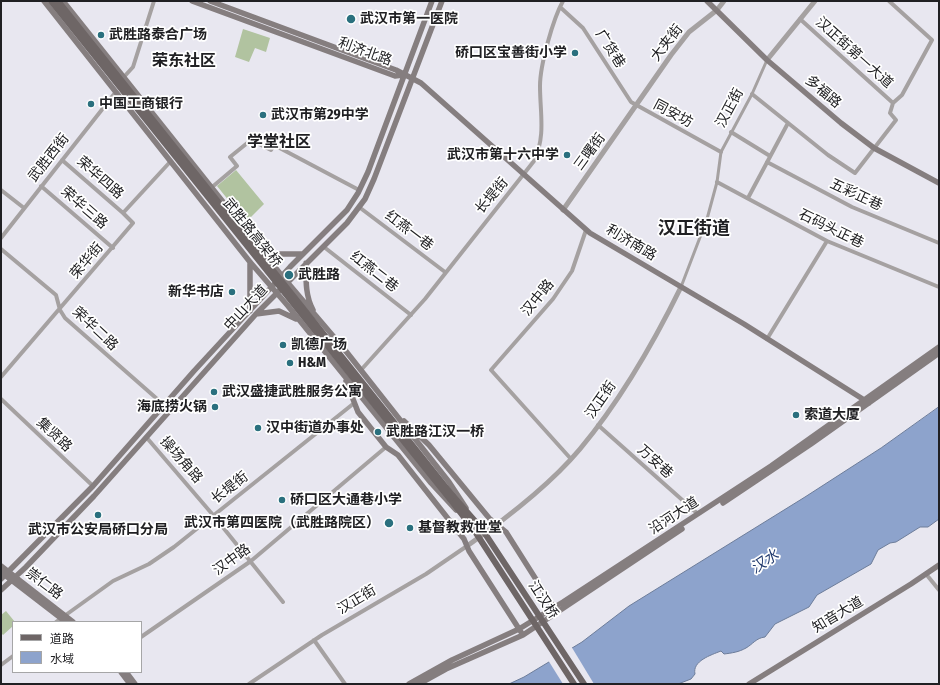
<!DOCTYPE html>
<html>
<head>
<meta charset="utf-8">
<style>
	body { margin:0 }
	#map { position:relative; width:940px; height:685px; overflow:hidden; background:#e8e7f0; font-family:"Fira Sans Condensed","Noto Sans SC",sans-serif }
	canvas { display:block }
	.frame { position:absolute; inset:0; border:2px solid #202023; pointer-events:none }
	.legend { position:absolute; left:12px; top:621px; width:130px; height:52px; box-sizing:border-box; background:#fff; border:1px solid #a6a6a7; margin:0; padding:5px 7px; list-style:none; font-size:12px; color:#202023 }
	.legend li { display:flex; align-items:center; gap:8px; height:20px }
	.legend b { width:20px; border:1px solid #a6a6a7 }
</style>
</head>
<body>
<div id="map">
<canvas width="940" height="685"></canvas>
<div class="frame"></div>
<ul class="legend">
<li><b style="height:5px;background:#6e6666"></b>道路</li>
<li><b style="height:11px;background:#8da3cc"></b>水域</li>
</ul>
</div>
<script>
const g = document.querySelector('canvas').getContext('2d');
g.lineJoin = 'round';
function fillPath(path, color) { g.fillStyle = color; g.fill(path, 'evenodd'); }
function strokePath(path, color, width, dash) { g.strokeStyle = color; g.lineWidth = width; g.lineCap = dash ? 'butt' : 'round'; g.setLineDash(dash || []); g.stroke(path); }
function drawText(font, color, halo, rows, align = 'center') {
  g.font = font + ' "Fira Sans Condensed","Noto Sans SC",sans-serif'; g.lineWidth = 3.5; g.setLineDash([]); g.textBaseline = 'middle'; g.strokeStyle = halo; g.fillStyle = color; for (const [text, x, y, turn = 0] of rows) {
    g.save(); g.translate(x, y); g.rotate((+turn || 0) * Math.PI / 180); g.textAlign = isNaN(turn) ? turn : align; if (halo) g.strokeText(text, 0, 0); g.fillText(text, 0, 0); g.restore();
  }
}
const green = new Path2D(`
	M243,29l27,9 -4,14 -11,-4 -6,14 -14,-5z
	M236,170l28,34 -18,18 -29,-36z
	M6,611l9,11h-2v4l-10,9 -2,-2v-18z`);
const water = new Path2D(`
	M939,407v112l-11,8h-8l-24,15 -6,1 -12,7 -7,14 -54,31 -8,12 -34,17 -10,13c-9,1 -12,7 -19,11 -7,4 -14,5 -22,6l-3,-3c-10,4 -29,10 -26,23l-4,5 -13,5h-169l15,-7 58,-35 47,-36 176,-109 76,-49z`);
const pier = new Path2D(`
	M571,646l23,38h-31l-15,-24z`);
const pedestrian = new Path2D(`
	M681,287l26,-68 10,-37 4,-30 31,-58 15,-34`);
const minor = new Path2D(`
	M560,7l23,21 48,74 90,50
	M800,19l93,84
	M123,78l10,-11 21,-66
	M752,94l76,61 27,18 41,-53 -6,-7 3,-10 9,-8 30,-55 -43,-39
	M731,132l39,24
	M62,160l61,53
	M767,162l85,45 87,36
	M717,182l110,59 112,46
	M41,186l72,62
	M211,188l26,-22 -7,-9 21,-17 20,10 3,-5 85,45
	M1,190l23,18
	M748,198l40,-75
	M359,207l86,65
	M1,238l114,-145
	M324,247l87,68
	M1,249l55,46 4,15 5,8 99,87
	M767,339l60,-98
	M361,370l64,-71 109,-138c12,-25 6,-48 6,-75 0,-21 13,-67 23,-85
	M1,377l132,-154 -10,-10 47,-51
	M1,399l92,87
	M598,425l100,89
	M147,438l66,77 70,87
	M571,459l-80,-89 62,-71 19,-28 14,-41
	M926,574l13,16
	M56,622l57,-41 36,-17 25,-17 179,-143
	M141,637l110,-76 135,-114
	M314,640l31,44
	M1,665l12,-9
	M249,684l73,-49 104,-61 41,-28`);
const tertiary = new Path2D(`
	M767,60l48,-59
	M563,210l108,-155 18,-23 28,-22 7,-9
	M467,546c40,-28 82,-60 113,-97 41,-49 73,-105 101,-162`);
const secondary = new Path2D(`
	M44,1l206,261 38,44 143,177 25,27
	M63,1l219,275 63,74 104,132 17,26
	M192,1l203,75 8,-1
	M210,1l186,69 25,13 169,150 154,91 125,79
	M707,1l60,59 74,63 33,25 65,35
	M264,254h39
	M306,263c0,16 -1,32 7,47
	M250,311v-49
	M256,314l23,-3 17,8
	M346,381l12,31 28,35 12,8 66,84 5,12 52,81
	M404,421l25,24 60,73 17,14 50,79
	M723,503l88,-59 128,-91
	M1,566l72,56
	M1,572l65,50
	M1,579l92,-93 101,-115 96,-104 57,-57 11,-17 10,-21 64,-171
	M1,590l25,-23 68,-71 162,-182 91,-91 18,-24 9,-20 68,-178
	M121,672l9,12
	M126,672l9,12
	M409,684l43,-24 67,-31 44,-27 208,-136 168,-119
	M419,684l27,-15 77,-34 159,-106
	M749,684l162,-100 28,-19`);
const primary = new Path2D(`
	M453,496l29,33
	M450,499l26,34`);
const primaryBridge = new Path2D(`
	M51,1l399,498
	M58,1l395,495
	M482,529l102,155
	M476,533l98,151`);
const markers = [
	[351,19,5,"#2a707e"],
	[101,35,4,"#2a707e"],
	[575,53,4,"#2a707e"],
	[91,104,4,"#2a707e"],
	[263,115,4,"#2a707e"],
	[567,155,4,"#2a707e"],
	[289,275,5,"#2a707e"],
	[232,292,4,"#2a707e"],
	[283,345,4,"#2a707e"],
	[290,363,4,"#2a707e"],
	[214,392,4,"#2a707e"],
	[215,407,4,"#2a707e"],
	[796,415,4,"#2a707e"],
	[258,428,4,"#2a707e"],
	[378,432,4,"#2a707e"],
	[282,500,4,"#2a707e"],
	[98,515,4,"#2a707e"],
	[389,523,5,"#2a707e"],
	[410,528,4,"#2a707e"]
];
const poiNames = [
	["武汉市第一医院",360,19],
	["武胜路泰合广场",109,35],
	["硚口区宝善街小学",567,53,"right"],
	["中国工商银行",99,104],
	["武汉市第29中学",271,115],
	["武汉市第十六中学",559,155,"right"],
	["武胜路",298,275],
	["新华书店",224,292,"right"],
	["凯德广场",291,345],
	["H&M",298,363],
	["武汉盛捷武胜服务公寓",222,392],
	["海底捞火锅",207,407,"right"],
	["索道大厦",804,415],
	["汉中街道办事处",266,428],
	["武胜路江汉一桥",386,432],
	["硚口区大通巷小学",290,500],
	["武汉市第四医院（武胜路院区）",380,523,"right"],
	["基督教救世堂",418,528],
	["武汉市公安局硚口分局",98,530,"center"]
];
const streetNames = [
	["大夹街",667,43,-52],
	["广货巷",610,49,58],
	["利济北路",365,52,20],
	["汉正街第一大道",854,53,42],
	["多福路",823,92,40],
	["汉正街",730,108,-62],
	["同安坊",673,114,28],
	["三曙街",590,152,-54],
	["武胜西街",49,158,-52],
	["荣华四路",100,178,41],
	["五彩正巷",856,195,25],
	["长堤街",492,196,-50],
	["荣华三路",84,208,41],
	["石码头正巷",831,229,26],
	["红燕一巷",409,231,37],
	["武胜路高架桥",252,233,51],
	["利济南路",631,243,31],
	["荣华街",87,261,-50],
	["红燕二巷",374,272,38],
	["汉中路",538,298,-51],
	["中山大道",246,308,-47],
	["荣华二路",95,329,43],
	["汉正街",601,400,-55],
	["集贤路",54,435,43],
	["操场角路",181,460,49],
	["万安巷",655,462,42],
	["长堤街",230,488,-38],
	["沿河大道",674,516,-33],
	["汉中路",232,560,-36],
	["崇仁路",44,584,37],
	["汉正街",357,600,-31],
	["江汉桥",543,600,57],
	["知音大道",838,615,-31]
];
const waterNames = [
	["汉水",765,562,-33]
];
const quarterNames = [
	["荣东社区",184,62],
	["学堂社区",279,143]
];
const districtNames = [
	["汉正街道",694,229]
];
fillPath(green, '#b1c3a0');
fillPath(water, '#8da3cc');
strokePath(water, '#6c7c99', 1);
fillPath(pier, '#e8e7f0');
strokePath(pedestrian, '#a5a1a1', 3);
strokePath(minor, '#a5a1a1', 4);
strokePath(tertiary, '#a5a1a1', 5);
strokePath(secondary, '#857e7f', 5.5);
strokePath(primary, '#6e6666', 6);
strokePath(primaryBridge, '#6e6666', 6);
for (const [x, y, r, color] of markers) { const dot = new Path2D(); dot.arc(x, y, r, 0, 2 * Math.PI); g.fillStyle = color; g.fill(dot); strokePath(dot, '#fff', 1.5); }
drawText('bold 14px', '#202023', '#fff', poiNames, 'left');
drawText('14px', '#202023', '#fff', streetNames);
drawText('italic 15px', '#213a6e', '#fff', waterNames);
drawText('bold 16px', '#202023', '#fff', quarterNames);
drawText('bold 18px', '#202023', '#fff', districtNames);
</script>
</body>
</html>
